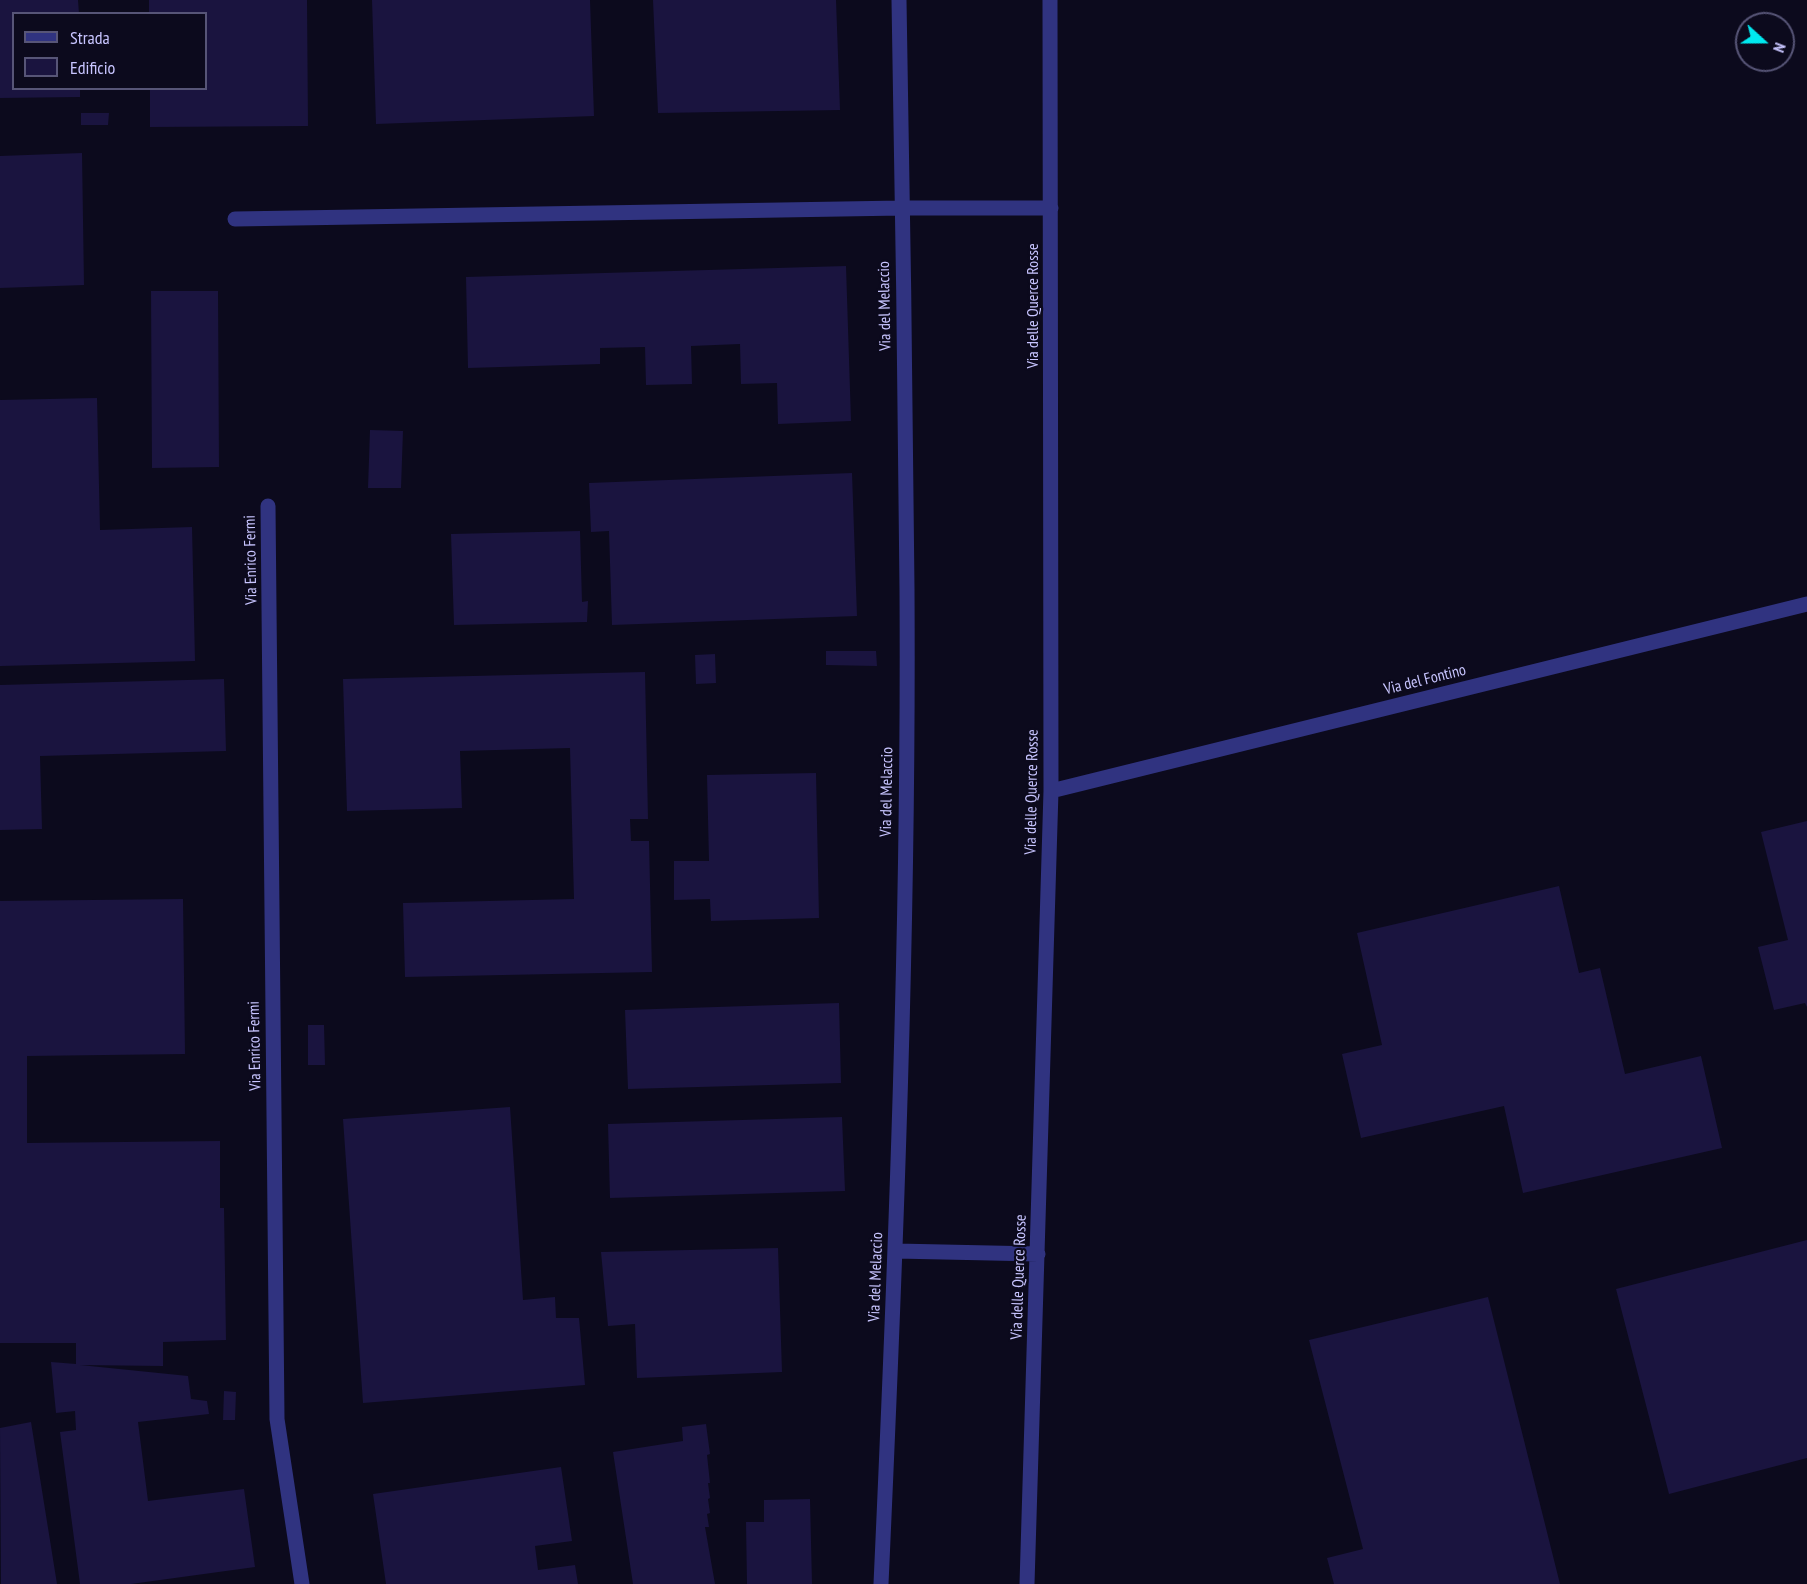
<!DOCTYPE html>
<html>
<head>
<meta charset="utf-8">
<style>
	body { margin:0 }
	#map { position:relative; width:1807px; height:1584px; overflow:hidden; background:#0c0a1d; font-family:"PT Sans Narrow",sans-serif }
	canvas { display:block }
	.legend { position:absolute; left:12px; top:12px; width:195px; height:78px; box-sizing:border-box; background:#0c0a1d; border:2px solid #575577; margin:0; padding:8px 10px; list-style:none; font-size:18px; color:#c8c5ff }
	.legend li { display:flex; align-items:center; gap:12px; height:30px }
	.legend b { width:30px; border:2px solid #575577 }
	.north { position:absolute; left:1735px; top:12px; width:60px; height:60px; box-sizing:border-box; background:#0c0a1d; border:2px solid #575577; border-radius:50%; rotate:111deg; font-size:16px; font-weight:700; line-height:24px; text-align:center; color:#c8c5ff }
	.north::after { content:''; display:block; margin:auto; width:21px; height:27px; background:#00e9f0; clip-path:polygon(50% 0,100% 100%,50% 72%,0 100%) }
</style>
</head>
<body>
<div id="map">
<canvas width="1807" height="1584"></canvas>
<ul class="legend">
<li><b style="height:8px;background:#303380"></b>Strada</li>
<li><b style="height:16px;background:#1a143f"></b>Edificio</li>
</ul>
<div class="north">N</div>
</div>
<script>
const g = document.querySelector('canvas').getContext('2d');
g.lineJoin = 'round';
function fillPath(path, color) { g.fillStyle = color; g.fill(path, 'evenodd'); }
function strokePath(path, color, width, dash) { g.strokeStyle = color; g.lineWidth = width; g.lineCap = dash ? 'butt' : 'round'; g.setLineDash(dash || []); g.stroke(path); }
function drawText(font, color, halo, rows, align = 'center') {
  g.font = font + ' "PT Sans Narrow",sans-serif'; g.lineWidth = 4.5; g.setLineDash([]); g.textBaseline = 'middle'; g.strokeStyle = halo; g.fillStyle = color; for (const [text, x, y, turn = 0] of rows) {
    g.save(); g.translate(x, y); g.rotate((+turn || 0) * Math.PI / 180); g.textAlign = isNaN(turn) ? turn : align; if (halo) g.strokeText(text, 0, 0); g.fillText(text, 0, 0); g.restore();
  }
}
const building = new Path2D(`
	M0,0h78l1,14h-65v74h66v9l-80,1z
	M149,0h158l1,126 -158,1v-39h56v-74h-57z
	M372,0h218l4,116 -218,8z
	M653,0h183l4,110 -182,3z
	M81,113h28l-1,12h-27z
	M82,153l2,132 -84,3v-132z
	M846,266l5,155 -73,3 -1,-41 -36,1 -1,-40 -49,2 1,38 -46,1 -1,-38 -45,1v16l-132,4 -2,-91z
	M151,291h67l1,176 -67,1z
	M97,398l3,132 92,-3 3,134 -195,5v-266z
	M370,430l33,1 -2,57h-33z
	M852,473l5,143 -245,9 -3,-94 -18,1 -2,-49z
	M580,531l2,71 6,-1 -1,21 -133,3 -3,-91z
	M826,651h50l1,15 -51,-1z
	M715,654l1,29 -20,1 -1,-29z
	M645,672l3,147h-18l1,22h18l3,131 -247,5 -2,-74 171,-4 -4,-151 -110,3 2,57 -115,3 -4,-132z
	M224,679l2,72 -186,5 2,73 -42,1v-145z
	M816,773l3,145 -108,3 -1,-22 -36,1v-39h35l-2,-86z
	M1807,821v186l-2,-4 -31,7 -16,-63 30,-7 -27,-108z
	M1559,886l20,87 21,-5 25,106 76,-18 21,92 -199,45 -19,-87 -143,32 -19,-84 40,-9 -25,-112z
	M183,899l2,155 -158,2v87l193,-2v67h4l2,132 -63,2v24l-83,-1 108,11 3,23 16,2 2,13 -71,8 10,79 96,-12 11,78 -124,17h-51l-20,-152 16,-2 -1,-19 -19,2 -5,-51 25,2v-21h-76v-442z
	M839,1003l2,80 -213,6 -3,-79z
	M308,1025h16l1,40h-17z
	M510,1107l13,193 32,-3 1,21h23l6,67 -222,18 -20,-284z
	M842,1117l3,74 -235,7 -2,-74z
	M1807,1240v218l-138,36 -53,-205z
	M778,1248l4,124 -145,6 -2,-54 -27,2 -7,-74z
	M1488,1297l72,287h-226l-7,-26 36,-9 -54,-209z
	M224,1391l12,1 -1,28h-12z
	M31,1422l26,162h-56l-1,-156z
	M706,1424l4,30 -3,1 3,28h-2l2,15 -2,1 2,14 -3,1 2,13h-4l10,57h-82l-20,-132 70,-11 -1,-14z
	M561,1467l11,74 -37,5 3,24 37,-5 3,19h-192l-13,-90z
	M810,1499l2,85h-65l-1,-62h18v-22z`);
const minor = new Path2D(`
	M235,219l667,-11h149
	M268,506l9,913 25,165
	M1051,791l756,-187
	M896,1251l142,3
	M881,1584c15,-331 28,-663 26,-995 -1,-196 -5,-393 -8,-589
	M1027,1584l24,-793 -1,-791`);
const streetNames = [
	["Via del Melaccio",885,306,-91],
	["Via delle Querce Rosse",1033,306,-90],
	["Via Enrico Fermi",251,560,-91],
	["Via del Fontino",1425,680,-14],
	["Via del Melaccio",887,792,-89],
	["Via delle Querce Rosse",1032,792,-89],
	["Via Enrico Fermi",255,1046,-91],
	["Via del Melaccio",876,1277,-88],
	["Via delle Querce Rosse",1019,1277,-88]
];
fillPath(building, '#1a143f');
strokePath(minor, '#303380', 15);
drawText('16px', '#c8c5ff', '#0c0a1d', streetNames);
</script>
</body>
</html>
